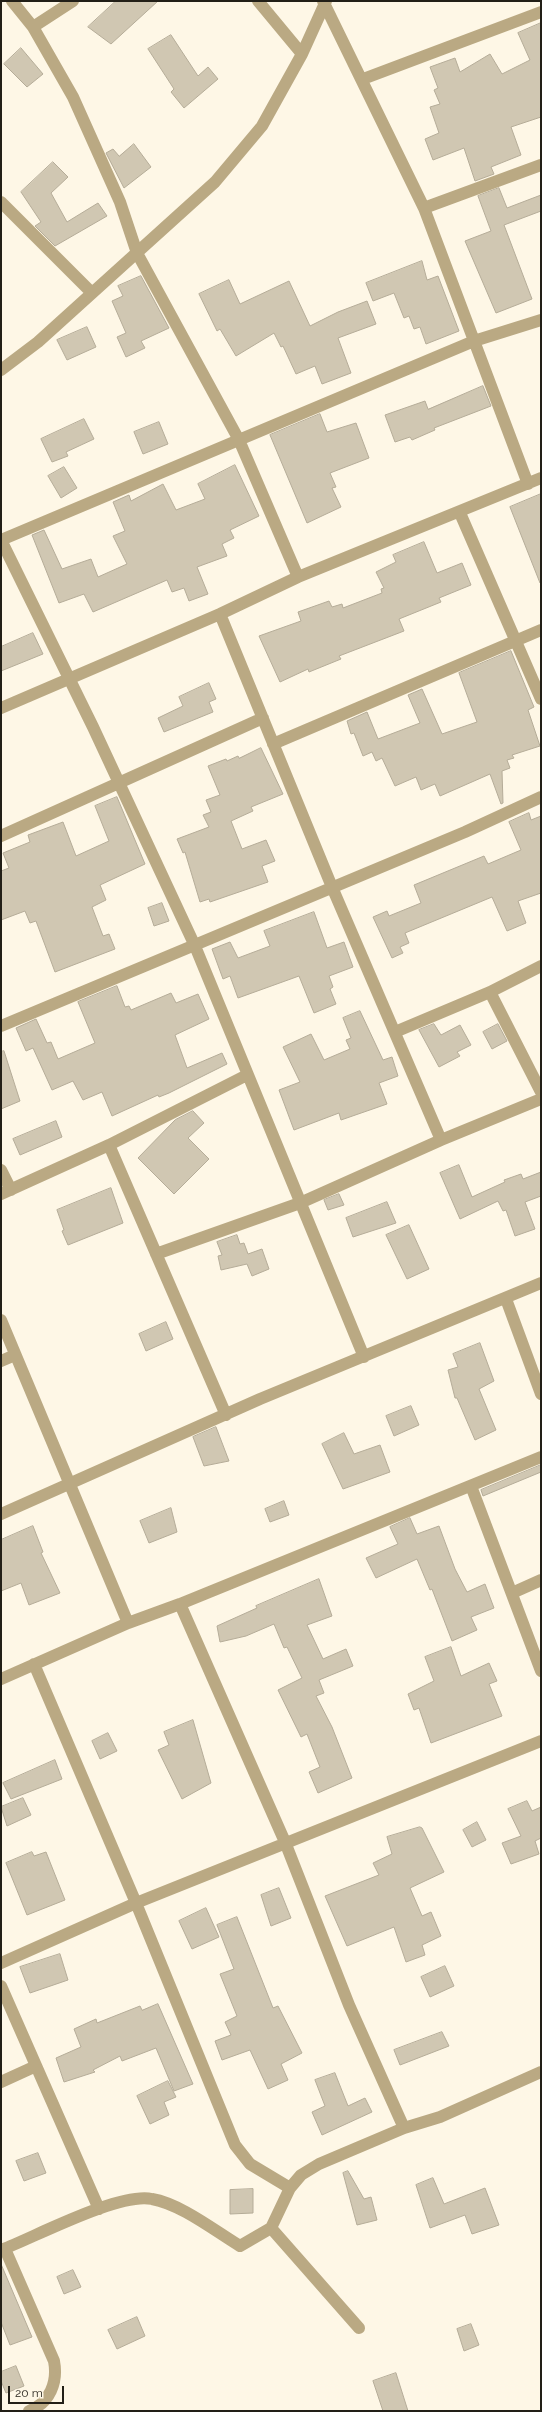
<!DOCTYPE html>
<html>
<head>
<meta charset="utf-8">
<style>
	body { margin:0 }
	#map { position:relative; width:542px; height:2412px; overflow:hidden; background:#fef7e6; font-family:Raleway,sans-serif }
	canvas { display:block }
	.frame { position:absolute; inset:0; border:2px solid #221f17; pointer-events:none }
	.scale { position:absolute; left:8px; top:2386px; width:56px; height:18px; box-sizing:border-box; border:2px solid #221f17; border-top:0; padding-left:5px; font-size:12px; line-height:14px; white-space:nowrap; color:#221f17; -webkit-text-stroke:3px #fef7e6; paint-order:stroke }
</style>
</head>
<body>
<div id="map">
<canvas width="542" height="2412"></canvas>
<div class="frame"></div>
<div class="scale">20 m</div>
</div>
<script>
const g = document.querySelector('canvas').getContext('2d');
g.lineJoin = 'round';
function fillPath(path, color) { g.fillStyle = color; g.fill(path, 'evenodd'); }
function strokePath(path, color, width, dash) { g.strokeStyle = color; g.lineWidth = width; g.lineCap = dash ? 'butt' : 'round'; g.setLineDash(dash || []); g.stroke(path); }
const building = new Path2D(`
	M116,1h42l-47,43 -23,-17z
	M541,23v94l-30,10 10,28 -30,12 3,7 -19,7 -11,-33 -31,12 -8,-21 14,-6 -9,-26 10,-3 -6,-14 4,-2 -8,-21 25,-9 5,14 30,-18 12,20 28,-14 -12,-27z
	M171,35l27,41 10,-9 10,12 -34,29 -13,-16 3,-3 -26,-40z
	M21,48l22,26 -16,13 -23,-23z
	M134,144l17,23 -27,21 -18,-35 7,-4 6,7z
	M53,162l15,15 -17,16 16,29 31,-19 9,13 -52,30 -20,-20 6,-4 -20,-30z
	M499,188l8,20 34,-13v16l-37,14 28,74 -36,14 -31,-72 26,-10 -13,-35z
	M422,261l5,19 11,-4 21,55 -33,13 -6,-17 -6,2 -5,-13 -5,2 -10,-25 -21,8 -7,-18z
	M141,276l28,52 -28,13 4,7 -19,9 -9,-20 9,-4 -14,-32 11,-5 -5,-10z
	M229,280l11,24 49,-23 21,45 28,-14 29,-11 9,23 -38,14 13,35 -29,11 -7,-18 -19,8 -13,-28 -2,1 -7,-14 -38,23 -16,-27 -3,2 -18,-37z
	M87,327l9,20 -29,13 -10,-20z
	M483,386l8,20 -57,22 1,2 -23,10 -2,-3 -15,5 -10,-27 40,-14 3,8z
	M320,414l7,18 29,-9 13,35 -39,15 6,14 -4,1 9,19 -34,16 -37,-88z
	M84,419l10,20 -28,13 2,4 -16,6 -11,-23z
	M159,422l9,22 -25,10 -9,-22z
	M235,465l24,51 -29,14 4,8 -12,6 5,12 -30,11 11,27 -19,7 -5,-13 -12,4 -5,-12 -74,32 -9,-18 -25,9 -27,-68 12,-5 18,39 29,-10 7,18 29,-13 -14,-28 12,-5 -12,-29 16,-7 2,6 32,-17 13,26 29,-11 -7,-15z
	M64,467l13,21 -16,10 -13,-22z
	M541,494v89h-1l-30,-76z
	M424,542l13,31 25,-10 9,22 -32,13 2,4 -42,17 5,12 -65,25 2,3 -32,13 -1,-3 -28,13 -21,-46 42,-15 -3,-9 31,-11 3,6 10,-3 1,4 39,-15 -1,-4 3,-1 -8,-16 20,-10 -3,-7z
	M33,633l10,21 -42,17v-24z
	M511,651l23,56 -6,3 12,36 -28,9 2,3 -7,2 3,8 -8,3 1,32 -2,1 -11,-30 -50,22 -5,-12 -14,6 -5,-13 -21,9 -13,-28 -6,3 -4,-9 -9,4 -9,-23 -3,1 -4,-13 20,-9 11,27 42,-16 -12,-28 14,-6 20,45 35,-12 -18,-49z
	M209,683l7,16 -7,3 4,10 -49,20 -6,-14 25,-12 -4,-9z
	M261,748l22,46 -32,13 2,4 -22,10 11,28 24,-9 9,21 -13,5 6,16 -58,20 -1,-3 -9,3 -15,-50 -2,1 -6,-14 32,-12 -6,-12 8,-3 -5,-12 14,-5 -12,-29 18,-7 1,2 11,-5 1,2z
	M117,797l28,67 -45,21 6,15 -14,7 11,29 6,-2 6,15 -60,23 -19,-51 -6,2 -5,-12 -24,9v-49l8,-3 -6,-15 27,-11 -2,-7 35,-13 13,34 33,-15 -14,-35z
	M529,813l2,7 10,-4v77l-23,8 8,22 -19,8 -15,-34 -87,36 4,10 -9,4 3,6 -11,5 -19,-41 14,-6 2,5 32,-13 -7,-18 70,-29 4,8 33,-14 -12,-28z
	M162,903l7,18 -15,5 -6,-18z
	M314,912l13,36 17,-6 9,25 -24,9 4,11 -3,2 6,15 -22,9 -15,-37 -61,22 -8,-22 -7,3 -11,-30 18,-7 8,16 32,-12 -6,-15z
	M117,986l8,21 4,-1 2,4 40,-17 5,10 22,-9 11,25 -34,16 12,33 35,-15 5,11 -58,29 -10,4 -1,-2 -46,21 -10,-24 -19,8 -10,-19 -21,9 -19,-42 -7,3 -10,-23 20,-9 11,24 4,-1 7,17 37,-16 -17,-41z
	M360,1011l23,49 9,-3 6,19 -19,7 8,21 -46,16 -2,-7 -45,17 -15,-40 21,-8 -17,-35 28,-13 13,26 26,-11 -4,-9 5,-2 -8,-20z
	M434,1024l7,11 19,-10 11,20 -14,7 3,4 -21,11 -20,-37z
	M498,1024l9,17 -15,8 -9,-17z
	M4,1051l16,50 -19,8v-57z
	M193,1111l11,12 -16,15 21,21 -35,35 -36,-36 37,-38z
	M56,1121l6,16 -42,18 -7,-16z
	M459,1165l13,32 33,-15 -1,-2 17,-6 2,5 18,-7v24l-16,6 10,27 -20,7 -9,-26 -3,1 -5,-10 -38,18 -20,-46z
	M111,1188l12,35 -55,22 -6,-14 2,-1 -7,-20z
	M339,1194l5,11 -16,5 -4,-10z
	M387,1202l9,21 -43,14 -7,-19z
	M409,1225l20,44 -22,10 -21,-44z
	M237,1235l3,9 4,-1 4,11 14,-5 7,20 -17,7 -5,-12 -26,6 -3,-14 4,-1 -5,-13z
	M166,1322l7,17 -27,12 -7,-17z
	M480,1343l14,38 -15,8 17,41 -21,10 -18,-42h-2l-7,-28 10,-3 -5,-13z
	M411,1406l8,19 -25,11 -8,-20z
	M216,1427l13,34 -25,5 -11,-29z
	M344,1433l10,21 26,-9 10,27 -47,17 -21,-45z
	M541,1465v7l-58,24 -2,-6z
	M284,1501l5,14 -19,7 -5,-13z
	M171,1508l6,24 -28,11 -9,-22z
	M410,1518l7,16 22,-8 16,43 12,23 18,-8 9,24 -23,9 6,13 -25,11 -20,-52 -2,1 -13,-31 -41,19 -10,-20 32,-14 -8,-17z
	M33,1526l10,26 -2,1 19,40 -31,12 -8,-22 -20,8v-51z
	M319,1579l13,37 -25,9 16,34 23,-10 7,17 -34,14 5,13 -8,3 16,31 20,51 -34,15 -9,-21 11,-5 -13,-33 -6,3 -23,-47 24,-12 -15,-31 -3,1 -10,-24 -28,12 -26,6 -3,-16 40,-18 -1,-2z
	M451,1647l10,29 28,-13 8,18 -8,3 13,32 -71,27 -12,-35 -5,2 -6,-16 26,-13 -9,-24z
	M193,1720l18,63 -29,16 -24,-49 11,-5 -5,-13z
	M108,1733l9,18 -17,8 -8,-18z
	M55,1760l7,19 -51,20 -8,-16z
	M23,1798l8,17 -24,11 -6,-19z
	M527,1801l5,10 9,-4v31l-6,3 4,13 -28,10 -9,-21 19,-7 -13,-27z
	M477,1822l9,18 -14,7 -9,-17z
	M420,1827l2,1 22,44 -34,16 12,28 9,-4 10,24 -19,9 3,10 -19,7 -12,-35 -47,19 -22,-50 54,-21 -6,-12 19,-9 -5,-17z
	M32,1852l2,4 12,-4 19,48 -38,15 -21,-52z
	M279,1888l12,30 -20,8 -10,-31z
	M206,1908l13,29 -27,12 -13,-28z
	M237,1917l36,91 5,-2 24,47 -21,11 7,16 -20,9 -18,-39 -28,10 -7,-19 16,-6 -6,-13 12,-6 -17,-42 14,-5 -17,-44z
	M60,1954l8,26 -38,13 -10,-26z
	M445,1966l9,20 -24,11 -9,-20z
	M158,2004l35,80 -19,7 -18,-43 -34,13 -2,-5 -27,14 2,2 -31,10 -8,-24 25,-11 -7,-18 22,-10 1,4 43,-17 2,4z
	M442,2032l7,14 -49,19 -6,-15z
	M335,2073l13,33 17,-8 7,14 -50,23 -10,-23 13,-6 -10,-26z
	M168,2081l8,16 -12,5 5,13 -19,9 -13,-28z
	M38,2153l8,20 -22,8 -8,-20z
	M348,2171l16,28 7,-2 6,23 -20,5 -14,-52z
	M433,2178l11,26 41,-16 14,37 -27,9 -7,-19 -35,13 -14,-43z
	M253,2189v24l-23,1v-24z
	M1,2264l31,73 -22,8 -9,-23z
	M73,2270l8,17 -17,7 -7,-17z
	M137,2317l8,19 -28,13 -9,-19z
	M471,2324l8,21 -15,6 -7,-22z
	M16,2366l8,20 -18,7 -5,-12v-9z
	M396,2373l12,38h-25l-10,-30z`);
const minor = new Path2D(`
	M12,1l21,26 40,70 47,105 17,51 102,187 59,137
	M258,1l44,53
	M323,1l101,207 104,276
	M33,27l40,-26
	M363,79l178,-67
	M1,202l91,91
	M424,208l117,-43
	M1,370l37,-28 177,-160 47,-56 40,-72 24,-53
	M460,513l81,186
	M1,540l92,187 102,219 169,411
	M1,540l473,-199 67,-21
	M220,614l112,273 109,253
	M1,708l219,-94 78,-37 243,-99
	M273,744l268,-114
	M1,836l262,-118
	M490,992l51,100
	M1,1026l464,-194 76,-35
	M395,1032l95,-40 51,-26
	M109,1145l117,270
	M1,1170l10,20
	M1,1194l108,-49 138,-70
	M156,1254l144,-51 141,-63 100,-41
	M506,1299l35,95
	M1,1320l127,303
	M1,1361l14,-6
	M471,1486l70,185
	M1,1514l259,-115 281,-116
	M512,1593l29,-13
	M180,1604l105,238 64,163 55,123
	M34,1664l102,239 99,242 15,19 40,24
	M1,1679l127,-56 52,-19 361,-147
	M1,1963l135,-60 405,-162
	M1,1986l98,223
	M1,2082l35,-16
	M271,2228l88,100
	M5,2249l49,112c4,21 -4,42 -25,50
	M1,2250c34,-13 118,-58 151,-51 29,5 63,32 88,47l31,-18 19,-40 11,-13 18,-11 85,-36 36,-11 101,-45`);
fillPath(building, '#d0c7b2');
strokePath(building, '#b5ac98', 1);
strokePath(minor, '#baa983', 12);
</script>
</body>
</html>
